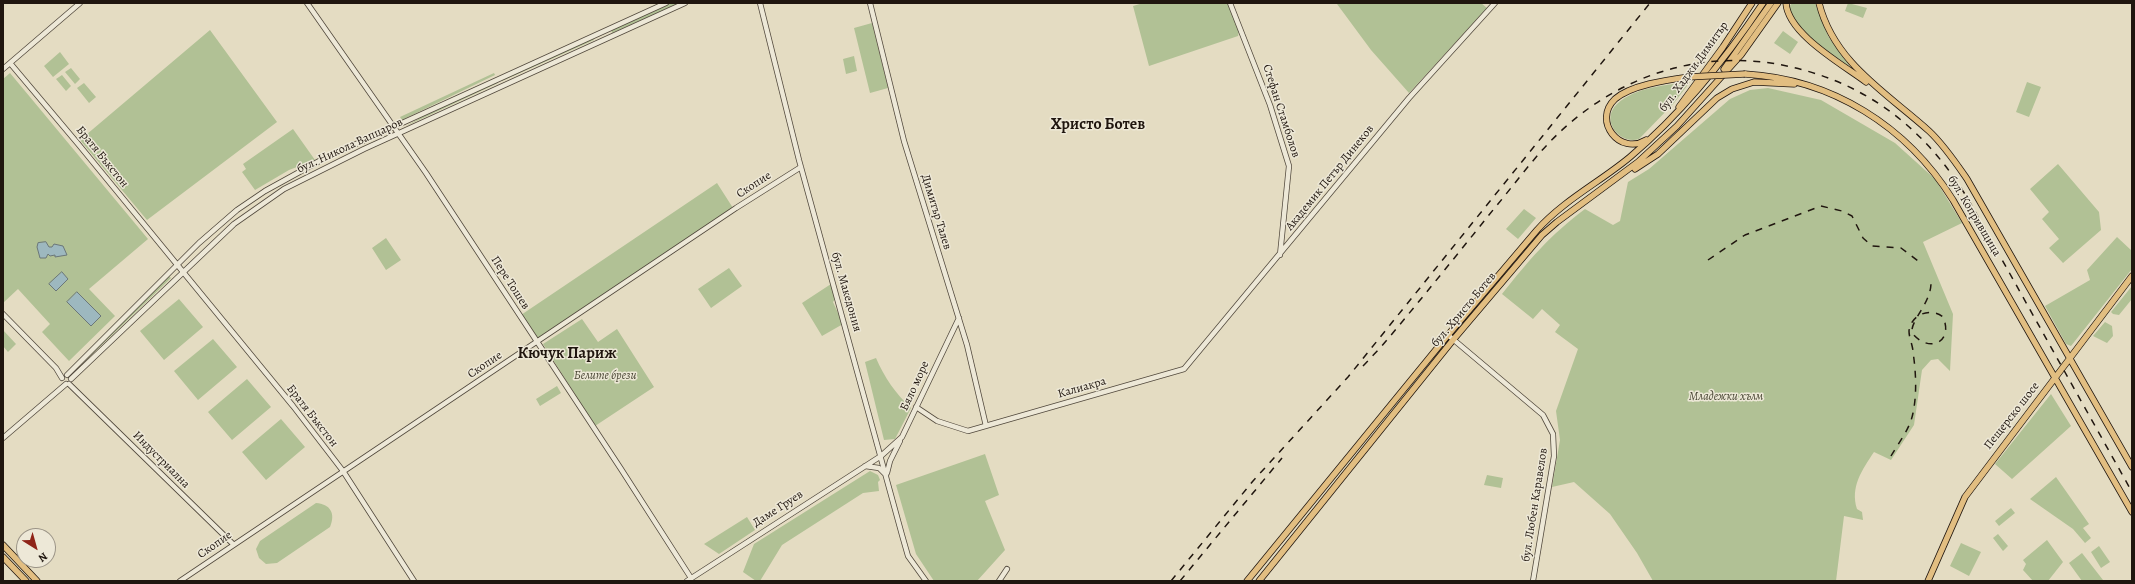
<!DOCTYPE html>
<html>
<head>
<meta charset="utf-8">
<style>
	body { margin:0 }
	#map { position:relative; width:2135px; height:584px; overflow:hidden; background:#e4dcc2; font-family:Alegreya,serif }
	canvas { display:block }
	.frame { position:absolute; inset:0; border:4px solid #20160f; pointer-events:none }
	.north { position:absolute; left:16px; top:528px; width:40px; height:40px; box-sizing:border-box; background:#ede8d7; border:1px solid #9b9487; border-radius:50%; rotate:143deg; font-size:11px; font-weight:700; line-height:16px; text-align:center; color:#20160f }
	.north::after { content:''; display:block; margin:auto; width:14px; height:18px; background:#8f2418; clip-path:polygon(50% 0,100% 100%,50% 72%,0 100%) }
</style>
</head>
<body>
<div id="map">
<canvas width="2135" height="584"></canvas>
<div class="frame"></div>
<div class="north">N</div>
</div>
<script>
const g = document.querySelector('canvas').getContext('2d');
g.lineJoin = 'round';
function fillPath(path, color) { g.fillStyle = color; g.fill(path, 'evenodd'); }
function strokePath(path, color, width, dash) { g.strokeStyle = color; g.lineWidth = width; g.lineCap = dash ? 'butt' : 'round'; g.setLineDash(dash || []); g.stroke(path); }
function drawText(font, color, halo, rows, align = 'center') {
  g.font = font + ' Alegreya,serif'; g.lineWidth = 3; g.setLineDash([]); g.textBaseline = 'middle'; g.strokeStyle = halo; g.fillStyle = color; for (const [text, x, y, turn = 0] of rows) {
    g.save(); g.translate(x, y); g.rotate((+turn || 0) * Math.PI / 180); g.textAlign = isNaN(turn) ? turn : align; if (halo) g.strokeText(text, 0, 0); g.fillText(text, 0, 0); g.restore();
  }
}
const green = new Path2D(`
	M671,3h8l-67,30 -1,-4z
	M1143,3h85l11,28 -1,5 -89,30 -16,-60z
	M1340,3h141l6,5 -78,85 -38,-43 -34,-46z
	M1792,3h23l13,33 22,31c-21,-16 -55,-33 -61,-60z
	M1848,3l19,5 -4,10 -18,-7z
	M872,23l16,65 -18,5 -16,-65z
	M210,30l67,92 -130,98 -67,-80z
	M1783,31l15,11 -8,12 -16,-11z
	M593,38l1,2 -92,41 -2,-3z
	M60,52l9,12 -16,13 -9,-11z
	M854,56l3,15 -11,3 -3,-15z
	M71,68l9,11 -5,5 -10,-12z
	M10,73l138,166 -59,50 26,27 -46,45 -27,-29 8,-8 -32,-35 -15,14v-224z
	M494,73l1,2 -93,45 -2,-3z
	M62,75l9,11 -5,5 -10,-12z
	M497,80l1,3 -92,43 35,-20z
	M1690,82l-16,21 -35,36c-20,6 -39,-19 -22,-35 18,-17 50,-19 73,-22z
	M2027,82l14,5 -12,30 -13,-5z
	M84,83l12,14 -7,6 -12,-15z
	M1768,88l53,12 74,43 40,36 27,44 -39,19 30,72 -3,57 -12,-12 -7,1 -9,10 -8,55 -23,35 -17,-8c-12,18 -24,35 -17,57l5,3 1,8 -19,-4 -8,65h-183l-16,-28 -27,-39 -36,-32 -22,5 8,-47 -4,-29 22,-62 -23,-17 5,-7 -18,-16 -9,10 -31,-25c27,-34 47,-58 83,-85l28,16 7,-4 8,-39 21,-13 81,-70 20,-9z
	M293,129l22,31 -26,10 -34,20 -13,-18 4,-3 -3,-5z
	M2058,164l41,48 2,18 -38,33 -14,-15 10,-9 -17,-20 7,-7 -19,-23z
	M717,183l16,25 -195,132 -17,-25z
	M1524,209l12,9 -18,21 -12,-10z
	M2117,237l15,14v18l-61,77 -5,-2 -21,-38 45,-26 -3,-10z
	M386,238l15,22 -15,10 -14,-22z
	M729,268l13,18 -31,22 -13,-19z
	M169,276l2,2 -92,89 -2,-2z
	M831,284l4,15 -2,3 10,22 -21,12 -20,-33z
	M2132,286v13l-13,16 -6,-1 -2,-2z
	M179,299l24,28 -39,33 -24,-29z
	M582,319l16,23 19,-13 37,58 -59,39 -52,-82z
	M2105,322l7,4 1,10 -6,7 -14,-7z
	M3,330l13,14 -8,8 -5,-6z
	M213,339l24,28 -39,33 -24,-29z
	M876,358c8,19 20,36 35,50l-16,31 -11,1 -19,-78z
	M247,379l24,28 -39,33 -24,-28z
	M557,386l4,7 -21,13 -4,-7z
	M2051,394l20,32 -59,53 -17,-15z
	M281,419l24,28 -39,33 -24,-28z
	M985,454l14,41 -14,6 20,49 -28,31h-43l-18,-27 -20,-69z
	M870,471l8,4 2,5 -2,2 1,9 -16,2 -81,52 -22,36h-4l-13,-9 11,-28z
	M1487,475l16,3 -2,10 -17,-3z
	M2056,477l33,47 -6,4 8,10 -6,5 -12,-14 -43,-30z
	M316,503c14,1 20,10 14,24l-53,36 -11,1 -7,-6 -3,-9 4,-8z
	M2011,508l4,5 -16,13 -4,-5z
	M747,517l8,13 -36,24 -15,-10z
	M1998,534l10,12 -5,5 -10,-13z
	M2047,540l16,22 -15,19h-15l-10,-11 3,-6 -3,-4z
	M1961,543l20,9 -12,24 -19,-10z
	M2099,546l11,16 -9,6 -10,-16z
	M2082,553l21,27 -1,1h-20l-13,-18z`);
const water = new Path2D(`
	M46,242l3,5h3l2,-3 9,2 4,9 -12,2v-2l-5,1 -2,-2 -2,4h-6l-3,-11 1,-4z
	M62,272l6,7 -12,12 -7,-7z
	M77,292l24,24 -10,10 -24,-24z`);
const minor = new Path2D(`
	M307,3l119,170 195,296 70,109
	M760,3l39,157 103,375 6,21 18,25
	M870,3l34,138 63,204 19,81
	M1230,3l40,102 19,61 -9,89
	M10,63l69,82 214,261 50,65 71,110
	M3,69l77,-66
	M3,314l53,54 6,10
	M1448,335l95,80 10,19 1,22 -21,125
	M67,375l132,-132 38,-33 28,-19 58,-32 343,-156
	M71,379l163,-155 50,-35 80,-40 321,-146
	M69,384l164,160
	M916,407l21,14 31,10 216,-62 225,-271 86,-95
	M3,438l63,-54
	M865,466l14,2 7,7
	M887,473l3,-12 10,-20
	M180,581l556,-373 65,-41
	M687,581l194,-125 21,-19 57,-119
	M999,581l8,-12`);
const major = new Path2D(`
	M1786,3c2,31 56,61 80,79
	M1819,3c15,60 68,90 110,128 15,14 27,32 38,48l165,288
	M1724,69l47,-66
	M1745,74c87,5 162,52 208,126l179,312
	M1679,107l44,-60 29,-44
	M1646,140c-26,16 -54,-19 -31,-41 16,-14 52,-19 73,-22
	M1635,169l23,-15 59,-56 15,-9 22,-7 40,2
	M3,545l34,36
	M3,557l23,24
	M1247,581l201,-246 89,-105c27,-30 63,-48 93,-73 53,-45 95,-97 133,-154
	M1259,581l194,-241 89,-105 15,-13 81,-60 39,-36 64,-71 37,-52
	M1928,581l37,-84 167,-221`);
const rail = new Path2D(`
	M1708,260l37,-25 76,-29 21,5 10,5 11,22 9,8 29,2 17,13
	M1363,366l18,-19c38,-45 75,-91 112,-137 22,-26 43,-56 68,-79 68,-63 157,-86 246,-60 74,21 128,70 165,135l160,286
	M1891,456c8,-14 19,-27 22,-43 4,-19 3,-41 0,-61 0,-6 -4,-14 -4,-21 2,-17 22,-24 34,-14 11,25 -14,37 -31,16 -2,-13 20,-30 19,-52
	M1171,581l82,-100 95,-104 302,-374
	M1180,581l102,-123`);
const majorBridge = new Path2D(`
	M1688,77l57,-3`);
const streetNames = [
	["бул. Хаджи Димитър",1694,67,-54],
	["Стефан Стамболов",1281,111,72],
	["бул. Никола Вапцаров",350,146,-25],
	["Братя Бъкстон",102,157,51],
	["Академик Петър Динеков",1330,178,-51],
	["Скопие",754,185,-33],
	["Димитър Талев",936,212,73],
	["бул. Копривщица",1974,216,59],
	["Пере Тошев",510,283,57],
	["бул. Македония",846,292,74],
	["бул. Христо Ботев",1464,310,-50],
	["Скопие",485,365,-34],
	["Бяло море",915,386,-65],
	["Калиакра",1082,388,-16],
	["Братя Бъкстон",312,416,52],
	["Пещерско шосе",2012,416,-52],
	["Индустриална",161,460,45],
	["бул. Любен Каравелов",1535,505,-81],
	["Даме Груев",778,509,-33],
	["Скопие",215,545,-35]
];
const parkNames = [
	["Белите брези",605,376],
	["Младежки хълм",1726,397]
];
const districtNames = [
	["Христо Ботев",1098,125],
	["Кючук Париж",567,354]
];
fillPath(green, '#b1c195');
fillPath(water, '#9db8bf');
strokePath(water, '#6b7779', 1);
strokePath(minor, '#51483c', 6);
strokePath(major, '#20160f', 7);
strokePath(minor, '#ede8d7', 4.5);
strokePath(major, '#e2be81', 5.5);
strokePath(rail, '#20160f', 1.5, [7, 7]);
strokePath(majorBridge, '#20160f', 7, []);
strokePath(majorBridge, '#e2be81', 5.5);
drawText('12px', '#20160f', '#ede8d7', streetNames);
drawText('italic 12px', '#4c4937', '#ede8d7', parkNames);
drawText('bold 16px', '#20160f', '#ede8d7', districtNames);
</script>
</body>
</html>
